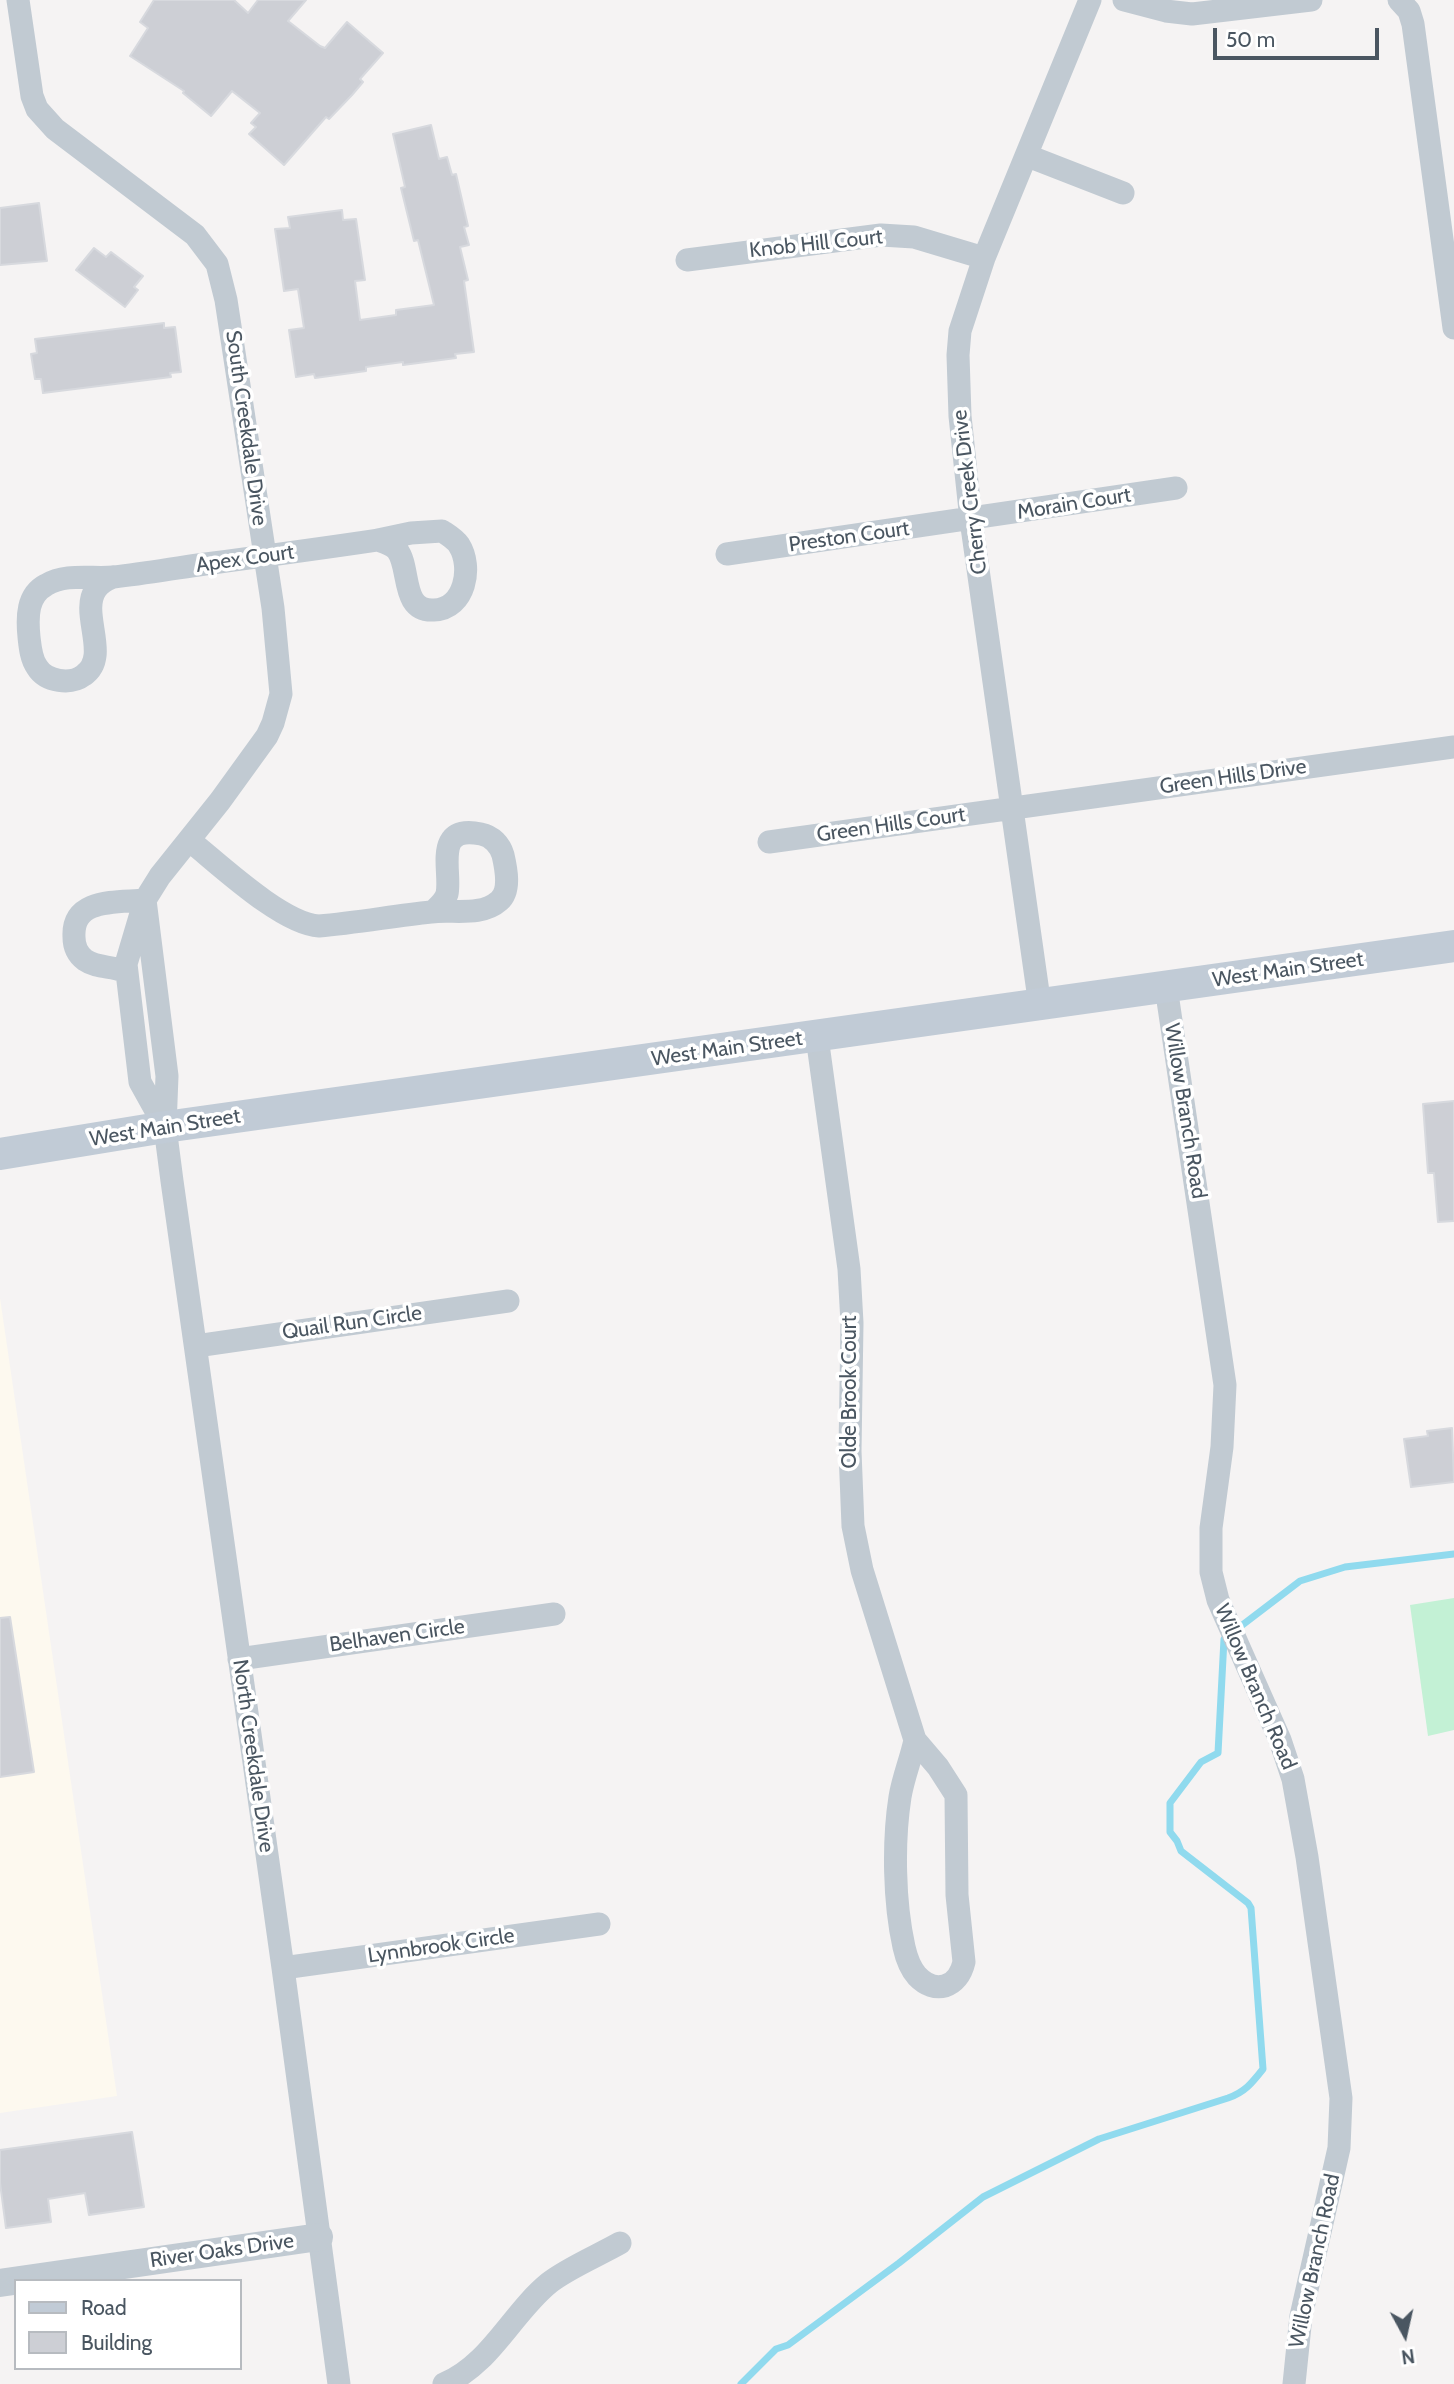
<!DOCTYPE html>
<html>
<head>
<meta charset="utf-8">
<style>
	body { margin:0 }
	#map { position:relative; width:1454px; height:2384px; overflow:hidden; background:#f5f3f3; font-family:Cabin,sans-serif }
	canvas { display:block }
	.legend { position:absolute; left:14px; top:2279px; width:228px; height:91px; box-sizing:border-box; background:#fff; border:2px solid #b7bbc0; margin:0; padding:9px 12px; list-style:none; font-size:21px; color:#4a5661 }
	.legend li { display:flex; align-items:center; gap:14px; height:35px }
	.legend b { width:35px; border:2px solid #b7bbc0 }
	.north { position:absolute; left:1370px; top:2300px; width:70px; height:70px; -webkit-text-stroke:5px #fff; paint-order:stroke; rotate:172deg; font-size:19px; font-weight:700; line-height:28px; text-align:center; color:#4a5661 }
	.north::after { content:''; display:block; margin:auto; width:24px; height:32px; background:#4a5661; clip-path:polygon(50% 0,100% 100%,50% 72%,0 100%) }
	.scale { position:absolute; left:1213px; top:28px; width:166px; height:32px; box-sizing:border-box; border:4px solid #4a5661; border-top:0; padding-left:9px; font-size:21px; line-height:24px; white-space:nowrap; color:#4a5661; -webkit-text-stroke:5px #fff; paint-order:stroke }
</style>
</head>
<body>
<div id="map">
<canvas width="1454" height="2384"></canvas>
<ul class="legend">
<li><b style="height:9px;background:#c1cbd6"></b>Road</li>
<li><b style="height:19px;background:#cdcfd5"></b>Building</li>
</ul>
<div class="north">N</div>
<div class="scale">50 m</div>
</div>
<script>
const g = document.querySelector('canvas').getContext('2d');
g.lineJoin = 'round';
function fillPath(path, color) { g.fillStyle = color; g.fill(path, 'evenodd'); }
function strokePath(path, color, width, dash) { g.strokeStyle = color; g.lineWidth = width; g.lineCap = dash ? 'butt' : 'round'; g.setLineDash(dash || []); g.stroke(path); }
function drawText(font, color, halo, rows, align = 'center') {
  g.font = font + ' Cabin,sans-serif'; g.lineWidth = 7; g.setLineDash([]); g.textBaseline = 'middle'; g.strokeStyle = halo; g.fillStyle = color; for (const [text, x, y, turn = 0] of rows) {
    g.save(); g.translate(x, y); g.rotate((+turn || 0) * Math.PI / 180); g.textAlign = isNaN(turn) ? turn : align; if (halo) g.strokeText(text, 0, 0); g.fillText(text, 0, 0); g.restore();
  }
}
const commercial = new Path2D(`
	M0,1298l117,798 -117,17z`);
const green = new Path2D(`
	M1454,1598v132l-26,6 -18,-131z`);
const stream = new Path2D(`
	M741,2384l35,-35 12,-4 111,-82 84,-66 116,-58 129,-41c17,-6 24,-15 35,-29l-12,-161 -3,-5 -67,-52 -4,-10 -7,-9v-29l31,-41 17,-9 6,-114 76,-58 45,-14 109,-13`);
const building = new Path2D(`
	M154,0h80l14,13 10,-13h48l-18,21 32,25 5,2 22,-26 36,31 -23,26 3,3 -11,13 -23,24 -3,-2 -42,48 -35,-31 7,-7 -5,-4 9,-10 -28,-22 -21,25 -28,-23 1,-2 -54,-35 18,-28 -8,-6z
	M431,125l8,34 8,-2 5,18 4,-1 12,52 -4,1 5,18 -9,2 8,33 -4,1 10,71 -19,2 1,4 -53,7v-3l-37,5v4l-51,7 -1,-4 -18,3 -7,-47 15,-2 -6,-39 -14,2 -9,-62 15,-1 -2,-11 54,-7 1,10 13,-1 9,61 -10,1 5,39 36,-5v-5l38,-5 -16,-65 -4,1 -13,-53 4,-1 -12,-53z
	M39,203l8,58 -47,4v-57z
	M94,248l12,9 5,-5 32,24 -9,11 4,3 -13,17 -49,-37z
	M164,323v5l11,-1 6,45 -11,1 1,4 -128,16 -2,-14h-6l-4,-25 6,-1 -2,-14z
	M1454,1101v120l-16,1 -4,-49h-6l-5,-69z
	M1452,1428l2,54 -43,5 -7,-48 24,-3 -1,-5z
	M10,1617l24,155 -34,5v-159z
	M132,2132l12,75 -55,8 -4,-22 -37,6 3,23 -45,6 -6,-45v-33z`);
const minor = new Path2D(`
	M18,0l14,96 5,13 18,20 140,106 22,29 9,36 47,308 8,86 -8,29 -6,13 -47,65 -60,75 -15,24 -19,64 14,118 25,45
	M1124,0l42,11 26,3 119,-14
	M1399,0l10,11 4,13 41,304
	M1028,156l95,37
	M687,260l194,-25 33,2 70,21
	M727,554l449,-66
	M113,577c-7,3 -13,6 -17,12 -17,24 15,67 -12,86 -13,10 -38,7 -47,-8 -6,-8 -7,-21 -8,-30 -2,-20 -2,-42 17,-52 20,-12 45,-6 68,-8 28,-3 56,-8 84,-12 60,-8 120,-16 180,-25l33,-7 31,-2c6,4 13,8 17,14 14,22 6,64 -25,65 -34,2 -23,-43 -37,-60 -5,-6 -13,-8 -19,-10
	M189,840c30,24 93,84 130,86 37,-3 74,-10 112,-14 21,-3 50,5 68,-11 12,-10 7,-33 4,-46 -3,-10 -11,-19 -22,-21 -49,-10 -29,38 -34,60 -2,7 -8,12 -13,17
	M769,842l685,-95
	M145,900l22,176 -2,51 7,54 111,787 56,416
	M126,972c-14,-7 -28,-3 -41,-12 -8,-6 -11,-14 -11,-23 -2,-40 44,-34 71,-37
	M1166,987l59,398 -3,62 -11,81v44l7,28 62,140 13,39 14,78 34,241 -2,50 -38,168 -7,68
	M1040,1006l-69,-486 -11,-104 -2,-61 2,-24 24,-73 106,-258
	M817,1037l32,232 3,54 -2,128 3,75 9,44 53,170 23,27 18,28 1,100 7,67c-6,26 -29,33 -47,14 -7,-8 -11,-20 -13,-29 -10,-45 -11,-105 -4,-150 3,-19 11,-38 15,-57
	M196,1346l312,-45
	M239,1659l315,-45
	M283,1968l316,-44
	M444,2384c46,-19 68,-71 105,-101 17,-14 50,-28 71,-40`);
const tertiary = new Path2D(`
	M0,2283l319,-46`);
const secondary = new Path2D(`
	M0,1154l165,-27 1289,-181`);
const streetNames = [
	["Knob Hill Court",816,244,-6],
	["South Creekdale Drive",246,428,82],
	["Cherry Creek Drive",970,492,-97],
	["Morain Court",1074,504,-9],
	["Preston Court",849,537,-8],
	["Apex Court",245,559,-8],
	["Green Hills Drive",1233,777,-8],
	["Green Hills Court",891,825,-8],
	["West Main Street",1288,970,-8],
	["West Main Street",727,1049,-8],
	["Willow Branch Road",1185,1111,81],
	["West Main Street",165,1128,-9],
	["Quail Run Circle",352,1323,-8],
	["Olde Brook Court",850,1392,-90],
	["Belhaven Circle",397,1636,-8],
	["Willow Branch Road",1255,1687,67],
	["North Creekdale Drive",253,1756,82],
	["Lynnbrook Circle",441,1946,-8],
	["River Oaks Drive",222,2251,-8],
	["Willow Branch Road",1315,2261,-78]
];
fillPath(commercial, '#fdf9ef');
fillPath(green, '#c3f1d5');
strokePath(stream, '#90daee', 7);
fillPath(building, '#cdcfd5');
strokePath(building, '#d7d9de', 2);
strokePath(minor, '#c1cad2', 23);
strokePath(tertiary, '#c1cad2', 28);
strokePath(secondary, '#c1cbd6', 32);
drawText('21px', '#4a5661', '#fff', streetNames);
</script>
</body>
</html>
